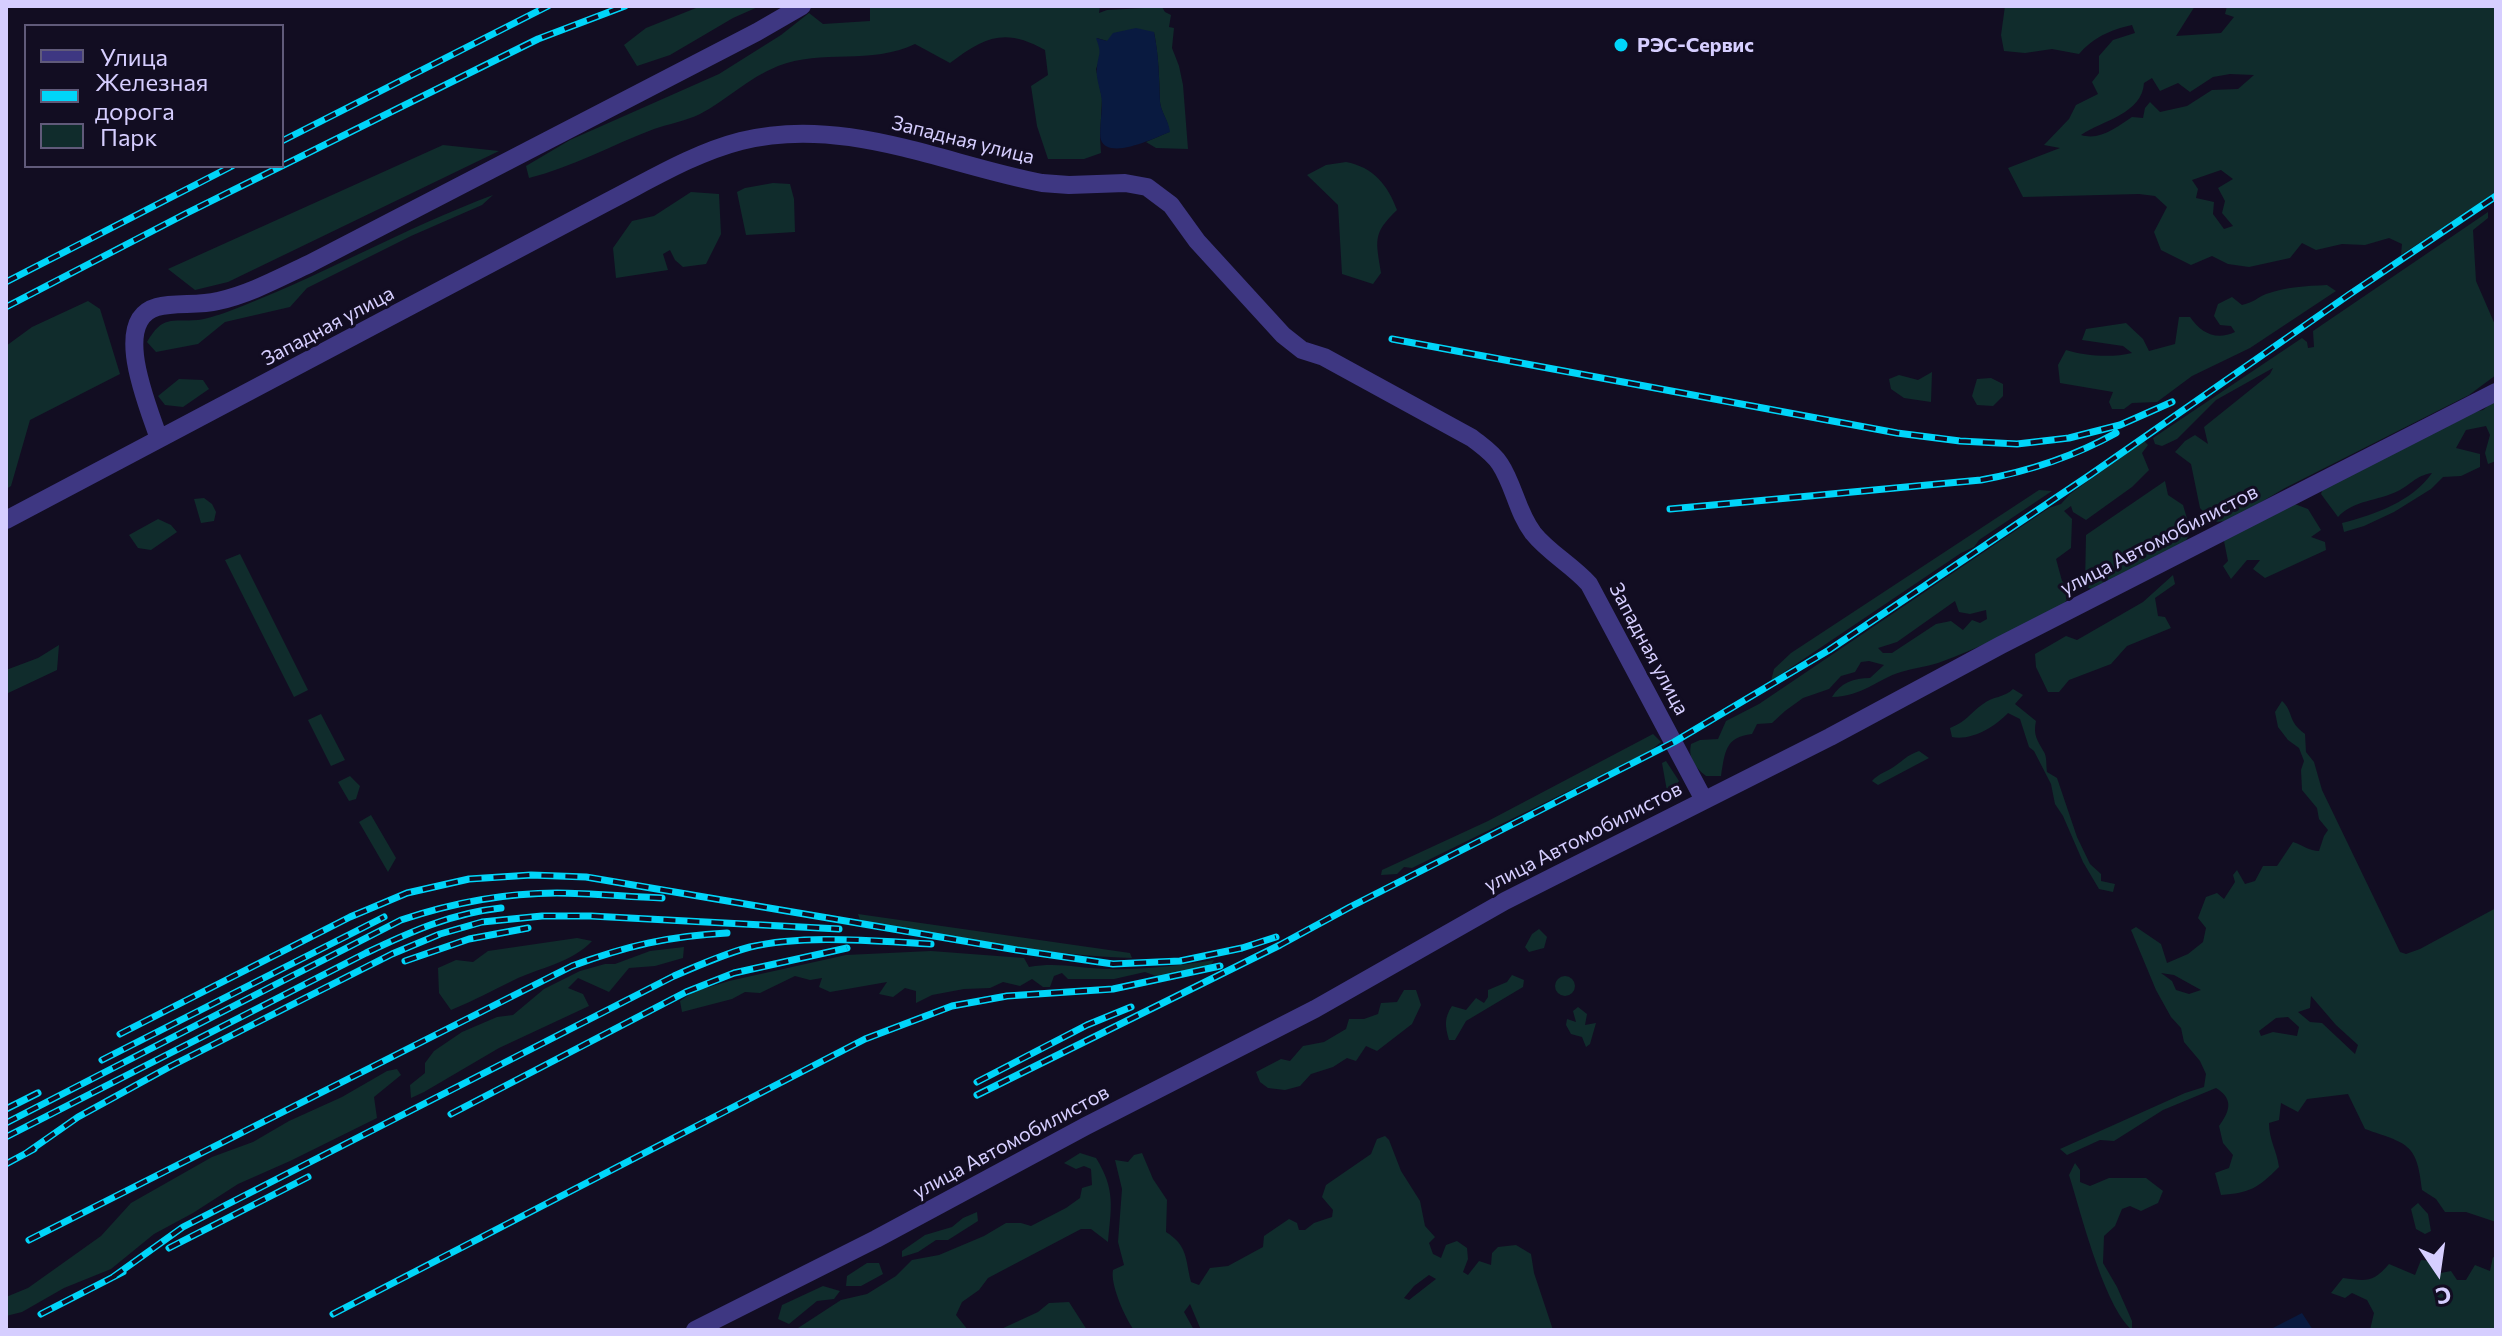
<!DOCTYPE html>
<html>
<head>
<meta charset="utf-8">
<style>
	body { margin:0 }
	#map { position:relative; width:2502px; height:1336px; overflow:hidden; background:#120d22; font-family:Commissioner,sans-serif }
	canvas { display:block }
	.frame { position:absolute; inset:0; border:8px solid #d6ceff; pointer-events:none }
	.legend { position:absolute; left:24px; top:24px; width:260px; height:144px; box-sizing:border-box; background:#120d22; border:2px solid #605a7a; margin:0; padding:10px 14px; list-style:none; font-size:24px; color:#d6ceff }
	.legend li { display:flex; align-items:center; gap:16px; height:40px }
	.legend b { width:40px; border:2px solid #605a7a }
	.north { position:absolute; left:2398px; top:1232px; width:80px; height:80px; -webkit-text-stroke:6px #120d22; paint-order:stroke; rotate:167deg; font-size:22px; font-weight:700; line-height:32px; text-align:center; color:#d6ceff }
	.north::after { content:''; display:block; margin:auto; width:28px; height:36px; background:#d6ceff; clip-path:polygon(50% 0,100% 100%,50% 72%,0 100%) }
</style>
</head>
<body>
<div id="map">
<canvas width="2502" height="1336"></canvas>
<div class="frame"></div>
<ul class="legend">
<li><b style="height:10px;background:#3e3782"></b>Улица</li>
<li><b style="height:10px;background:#00d5f9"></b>Железная дорога</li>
<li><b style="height:22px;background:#102c2c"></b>Парк</li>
</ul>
<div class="north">С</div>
</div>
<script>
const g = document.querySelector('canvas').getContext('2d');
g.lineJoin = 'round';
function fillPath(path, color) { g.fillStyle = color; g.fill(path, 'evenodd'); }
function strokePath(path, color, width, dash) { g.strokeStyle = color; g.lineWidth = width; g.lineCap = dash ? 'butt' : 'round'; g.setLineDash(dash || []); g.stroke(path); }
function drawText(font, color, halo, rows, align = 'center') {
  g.font = font + ' Commissioner,sans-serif'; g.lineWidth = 6; g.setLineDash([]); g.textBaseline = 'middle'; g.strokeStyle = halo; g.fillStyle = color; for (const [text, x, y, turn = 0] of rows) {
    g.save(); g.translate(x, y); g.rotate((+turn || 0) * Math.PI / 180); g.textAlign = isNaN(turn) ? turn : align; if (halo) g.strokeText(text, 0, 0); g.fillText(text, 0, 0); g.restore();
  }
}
const green = new Path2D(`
	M701,6h59l-27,12 -63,37 -33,11 -13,-21 22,-17z
	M870,6h230l-1,7 8,-3 55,-3 3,5 6,3 -2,12 5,1 -2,20 7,18 4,19 5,64 -32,-1 -10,-6 23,-10c0,-11 -8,-19 -9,-30 -1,-26 -1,-43 -6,-70l-47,9 -10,-3 5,15 -6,16 6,29 -2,40 1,15 -17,6h-36l-11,-33 -6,-40 17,-11 -3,-25c-40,-23 -61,-13 -95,13l-35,-19c-43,21 -94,5 -137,22 -30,12 -51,34 -78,48 -14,7 -32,10 -46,15 -42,16 -82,38 -125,49l-3,-12 44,-26 149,-66 62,-39 28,-22 14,11 47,-3z
	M2005,6h190l-19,30 45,-3 13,-16 -9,-3 2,-8h269v186l-95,63 1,-11 -13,-6 -24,7 -23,-1 -26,6 -14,-7 -12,15 -41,9 -21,-3 -16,-8 -21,9 -30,-15 -7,-18 13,-25 -12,-11 -16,-2 -116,3 -15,-29 52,-20 -16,-3 25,-26 7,-14 22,-11 -6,-12 7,-9v-17l14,-16 22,-7 -3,-8c-22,5 -38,12 -53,29l-27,-5 -27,4 -21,-2 -3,-16zM2230,74l24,1 -16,14 -26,1 -25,16 -27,6 -10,-10 -5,6 -2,10 -11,-1c-15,10 -32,24 -51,18 22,-15 61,-21 63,-52l8,-5 8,13 18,-8 12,9 23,-15zM2221,170l12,9 -15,9 7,13 -3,12 11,13 -9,3 -11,-15 1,-12 -18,-4 2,-9 -6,-9z
	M443,145l56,6 -271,131 -33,8 -27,-21z
	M1346,162c27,5 42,23 51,48 -25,24 -21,30 -16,63l-8,11 -31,-10 -4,-69 -31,-30 19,-10z
	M773,183l17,1 4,15 1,33 -49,3 -9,-43 8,-4z
	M691,192l28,2 2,40 -15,30 -23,3 -8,-7 -5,-10 -7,4 5,16 -52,8 -3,-30 19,-27 22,-5z
	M493,195l-11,10 -71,31 -104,52 -17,19 -65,15 -27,22 -42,8 -9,-10c16,-27 23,-20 51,-22 9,-1 20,-5 29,-8 91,-34 175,-83 266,-117z
	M2488,212v6l-15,12 3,51 20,46v48l-27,20 -184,93 -56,33 -16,1 -13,-14 -9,-44 -16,-12 10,-11 10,-6 13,9 -4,-17 66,-53 3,-6 -57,32 -39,39 -15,7 -7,-2 -2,-6 149,-100 5,4 1,6 6,-1 -1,-16z
	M2327,285l9,6 -86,57 -58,28 -35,26 -25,1 -8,6h-12l-3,-7 4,-10 -53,-9 -2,-18 8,-15c19,6 46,8 66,3l-9,-7 -41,-6 4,-11 40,-6 17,16 6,12 26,-7 4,-27h11c11,16 26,24 45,15l-4,-6 -11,-1 -6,-9 4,-12 14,-7 10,8c13,-3 14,-7 24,-11 20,-7 40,-8 61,-9z
	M88,301l12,8 20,65 -90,46 -19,66 -5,3v-143l26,-19z
	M1932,372l-1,30 -27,-4 -13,-9 -2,-10 10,-4 19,5z
	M1991,378l12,6v12l-10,10 -16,-1 -5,-9 5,-17z
	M179,379l24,1 6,9 -26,18 -18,-2 -7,-9z
	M2496,399v62l-8,3 -3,-11 5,-18 -4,-9 -20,4 -10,18 24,6v13l-19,9 -18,1 -12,12 -37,23 -30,14 -20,6 -2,-9c32,-8 71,-22 90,-50 -17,3 -20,11 -34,18 -20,10 -45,9 -60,26l-17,-23 4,-11 141,-69 17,-4z
	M2144,441l4,4 -6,8 7,17 -17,17 -46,33 -13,-8 -2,-6 -7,5 8,8 -1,29 -15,11 6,22 11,11 -11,14c-41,20 -81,42 -124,57 -12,4 -25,5 -37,9 -26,8 -37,24 -69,25 8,-14 22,-19 38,-19l14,-13 -15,-4 -8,1 -6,10 -14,4 -12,13 -26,9 -18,13 -13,12 -15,1 -5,10c-27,3 -27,18 -31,42h-15c-11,-9 -18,-17 -15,-32l9,-4 18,-1 8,-18 33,-17 290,-196 12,-4 9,-10zM1955,601l4,11 11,2 16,-4 1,9 -7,4 -8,-3 -9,10 -12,-9 -15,3 -44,29h-9l-5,-5 19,-6z
	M2165,481l3,14 15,10 8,27 -6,10 -90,49 -10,-5 1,-51z
	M2039,490l13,1 -73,49 -5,7 -13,6 -190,128 3,-12 17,-16z
	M204,498l8,6 4,8 -2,9 -13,2 -7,-24z
	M2292,503l16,6 13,21 -10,7 14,5 1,8 -61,28 -12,-9 7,-9h-13l-16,19 -8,-13 5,-5 -5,-25z
	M158,519l13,6 6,7 -26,18 -13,-2 -9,-13z
	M240,554l68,136 -14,7 -69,-137z
	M2173,575l2,9 -20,14 3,18 7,1 6,11 -44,18 -16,18 -42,16 -10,12h-11l-12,-25 -1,-13 31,-18 11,4 66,-38z
	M59,645l-2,25 -51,24v-24l32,-12z
	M2013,689l10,6 -8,9 21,17c-3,14 1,19 8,31 3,5 2,13 3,20l10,6 20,59 13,27 11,10v7l14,3 -2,8 -14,-3 -16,-27 -20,-46 -8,-12 -4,-20 -17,-33 -5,-4 -9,-28 -12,-6c-13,14 -37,28 -56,24l-2,-9c16,-6 20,-15 33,-24 10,-8 21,-6 30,-15z
	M2282,701c12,11 5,20 23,33l1,18 8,10 8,28 78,162 6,2 14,-5 76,-41v314l-30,-10h-21l-9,-13 -14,-9c-5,-48 -15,-46 -57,-61l-17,-35 -41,5 -9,13 -17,-9 -2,17 -10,3c0,17 8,28 10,44 -21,21 -29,26 -58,28l-6,-22 14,-5 4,-13 -10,-12 -4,-17c11,-15 15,-27 -3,-38l-53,22 -49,31 -14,-1 -33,15 -7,-6 125,-56 19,-6 2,-13 -6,-13 -16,-19 -3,-14 -10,-11 -15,-27 -25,-60 5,-3 25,17 6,19 21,-9 15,-12 3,-14 -8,-10 8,-21 11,-4 7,6 11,-17 -2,-7 4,-5 8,14 10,-3 8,-15h14l16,-24c10,3 16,9 26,9l5,-15 4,-6 -9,-11 -2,-11 -15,-18 -1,-20 3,-9 -5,-13 -11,-8 -10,-13 -3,-15zM2161,973l13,2 27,15 -12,4 -13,-4 -4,-9zM2311,996l25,29 22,20 -3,9 -33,-31 -12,-1 -12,-10 12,-4zM2288,1017l11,10 -2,9 -24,-4 -12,4 -2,-5 17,-13z
	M321,714l24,46 -14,6 -23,-46z
	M1653,734l8,8 -11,9 -238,117 -8,-1 -7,7 -16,1 1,-5 106,-49z
	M1919,751l10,7 -51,27 -6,-4c7,-8 15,-9 23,-15 10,-7 11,-10 24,-15z
	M1666,761l13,20 -9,14 -3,-4 -5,-28z
	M350,776l10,10 -4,13 -7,2 -11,-19z
	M371,815l25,43 -8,14 -29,-50z
	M858,914l272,39 2,5c-92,-3 -182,-22 -272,-38z
	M1539,929l8,8 -3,11 -15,4 -4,-5 7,-13z
	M577,938l15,3c-19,21 -53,27 -78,39 -21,10 -41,21 -63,30l-12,-17 -1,-25 18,-8 17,2 15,-11z
	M684,947l-1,11 -28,8 -26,2 -20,24 -31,-14 -10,10 15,6 6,12 -90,42 -75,44 -13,6 -1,-13 15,-12v-10l9,-12 28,-19 35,-15 16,-2 31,-26 36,-18 25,-7h10l35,-13z
	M931,951l93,7 5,9c29,-5 48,1 76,2 36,1 73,-3 109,-9l-3,5 -52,12 -14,-5 -31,7h-46l-6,-6 -8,3 -4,11h-7l-11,-8 -12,7 -17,-4 -13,6 -26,1 -32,6 -16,8v-12l-11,-3 -12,9 -14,-3 8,-12 -57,10 -11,-5 3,-9 -12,2 -15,-4 -35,17 -15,-1 -13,7 -50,13 -2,-11 13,-9 36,-11 117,-26z
	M1512,975l12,5 -1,7 -57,34 -11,19h-6c-4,-14 -5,-22 3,-34l14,4 10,-12 8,5 4,-6v-7l19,-8z
	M1555 986a10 10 0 1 1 20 0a10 10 0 1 1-20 0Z
	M1404,990h12l5,15 -9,19 -35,27 -11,-5 -10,15 -9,-3 -14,9 -22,7 -11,12 -15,4 -17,-2 -8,-6 -4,-10 25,-13 9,2 13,-15 21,-4 22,-13 3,-10h15l14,-5 3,-11 16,-1z
	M1578,1007l9,7 -2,11 11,-2 -6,21 -4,3 -4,-10 -11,-3 -5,-9 1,-6 9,3 -3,-11z
	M397,1069l4,6 -27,22 3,21 -87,43 -52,23 -45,29 -39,21 -43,35 -47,19 -42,24 -16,4v-19l22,-9 73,-52 30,-33 81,-46 41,-15 36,-21 53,-24 45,-26z
	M1385,1136l4,4 12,31 19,30 5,25 10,11 -6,6 4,11 8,4 5,-13 11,-4 10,7 1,11 -5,13 5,3 11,-14 12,4 1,-12 6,-6 18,-2 15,9 3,19 19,57h-352l-11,-26 -6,8 10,18h-60c-9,-12 -24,-46 -21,-60l11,-5 -6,-23 4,-53 -7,-29 13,2 6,-7 8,-2 11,26 14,21 -1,32c22,14 19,26 25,50l8,3 11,-17 18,-2 35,-19 1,-11 25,-17 8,4 2,7h6l9,-7 18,-6 1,-7 -11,-13 4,-12 45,-31 6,-15zM1429,1275l7,4 -27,21 -5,-2 10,-12z
	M1080,1153l16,5c20,32 15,50 12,84l-17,-13h-10l-93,49 -9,12 -17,12 -6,13 12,15h-173l46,-30 26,-6 29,-18 16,-16 27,-5 45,-19 22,-13h15l10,3 35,-18 14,-10 2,-10 10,-3 -1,-16 -7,-3 -8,3 -12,-6z
	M2075,1163l5,7v12l10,4 19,-8h37l17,13 -5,12 -17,8 -11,-5 -8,3 -7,17 -11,10 -1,27 14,24 15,34v9c-28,-24 -51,-117 -63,-155z
	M2418,1203l10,11 3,17 -6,3 -9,-5 -5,-20z
	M977,1212l1,9 -30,19h-12l-18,12 -16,5v-6l23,-16 27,-8 11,-9z
	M2493,1257l3,1v72h-126l4,-17 -7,-13 -15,-7 -7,5 -14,-5 12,-15c23,3 30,5 46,-14l26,11 6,-15 10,1 10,12 10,-2 6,9h9l9,-15 15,6z
	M867,1263h12l4,11 -22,12h-15l1,-10z
	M823,1286l17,5 -6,8 -17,2 -28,23 -11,-5 4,-14z
	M1069,1302l18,28h-88l39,-18 11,-9z`);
const water = new Path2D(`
	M1136,28l18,4c5,24 5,46 6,70 1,10 9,19 10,30 -14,5 -61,29 -69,8 -2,-6 1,-28 1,-36 0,-12 -7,-25 -5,-37 2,-16 5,-12 -1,-29l11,3 6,-8z
	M2302,1313l11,17h-44z`);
const minor = new Path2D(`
	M159,439c-10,-31 -49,-119 -2,-132 18,-5 41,-1 61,-6 32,-7 61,-23 91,-37l448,-232 45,-26
	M6,520l601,-318c43,-22 87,-49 134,-61 102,-26 202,23 301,42l27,2 56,-2 22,4 24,18 26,36 86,94 19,15 22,7 148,81c10,8 21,15 28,26 14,21 17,48 33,69 16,20 39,32 56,51l115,216
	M695,1330l181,-91 210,-113 229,-117 190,-108 325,-164 171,-92 495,-253`);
const rail = new Path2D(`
	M282,141l266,-135
	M6,282l226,-116
	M6,307l181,-94 351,-174 87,-33
	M1392,339l505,94 63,8 57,3 52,-6 51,-13 52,-23
	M1670,509l311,-29c49,-9 92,-23 135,-47
	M405,961l64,-22 59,-11
	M120,1034l230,-117 57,-24 62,-14 62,-4 55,2 431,73 96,14 67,-3 62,-13 34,-11
	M102,1060l282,-143
	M977,1082l110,-57 44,-18
	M977,1095l303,-150 70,-38 324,-165 155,-92 261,-175 260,-181 146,-98
	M6,1109l32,-16
	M451,1114l235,-122 48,-19 113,-25
	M6,1123l395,-203c51,-17 102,-27 156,-27 35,0 70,4 105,5
	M6,1137l360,-184c44,-21 86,-40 135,-45
	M25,1154l53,-37 93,-51 221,-112 48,-20 42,-12 60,-6h49l248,13
	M6,1164l28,-15
	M29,1240l543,-274c54,-20 97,-30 155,-33
	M169,1248l139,-71
	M113,1277l70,-50 491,-251c25,-11 50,-22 76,-29 55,-13 124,-6 181,-3
	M41,1314l82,-42
	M333,1314l532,-275 87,-33 55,-10 106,-7 107,-23`);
const markers = [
	[1621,45,8,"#00d5f9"]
];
const poiNames = [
	["РЭС-Сервис",1637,45]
];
const streetNames = [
	["Западная улица",963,140,14],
	["Западная улица",328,326,-28],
	["улица Автомобилистов",2159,540,-27],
	["Западная улица",1649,649,62],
	["улица Автомобилистов",1583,837,-27],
	["улица Автомобилистов",1011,1142,-28]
];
fillPath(green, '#102c2c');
fillPath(water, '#091a40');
strokePath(minor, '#3e3782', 18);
strokePath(rail, '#00d5f9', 7);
strokePath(rail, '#120d22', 4, [12]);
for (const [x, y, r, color] of markers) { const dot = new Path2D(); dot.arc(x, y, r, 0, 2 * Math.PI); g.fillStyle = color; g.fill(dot); strokePath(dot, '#120d22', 3); }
drawText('bold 20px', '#d6ceff', '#120d22', poiNames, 'left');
drawText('20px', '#d6ceff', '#120d22', streetNames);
</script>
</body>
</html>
